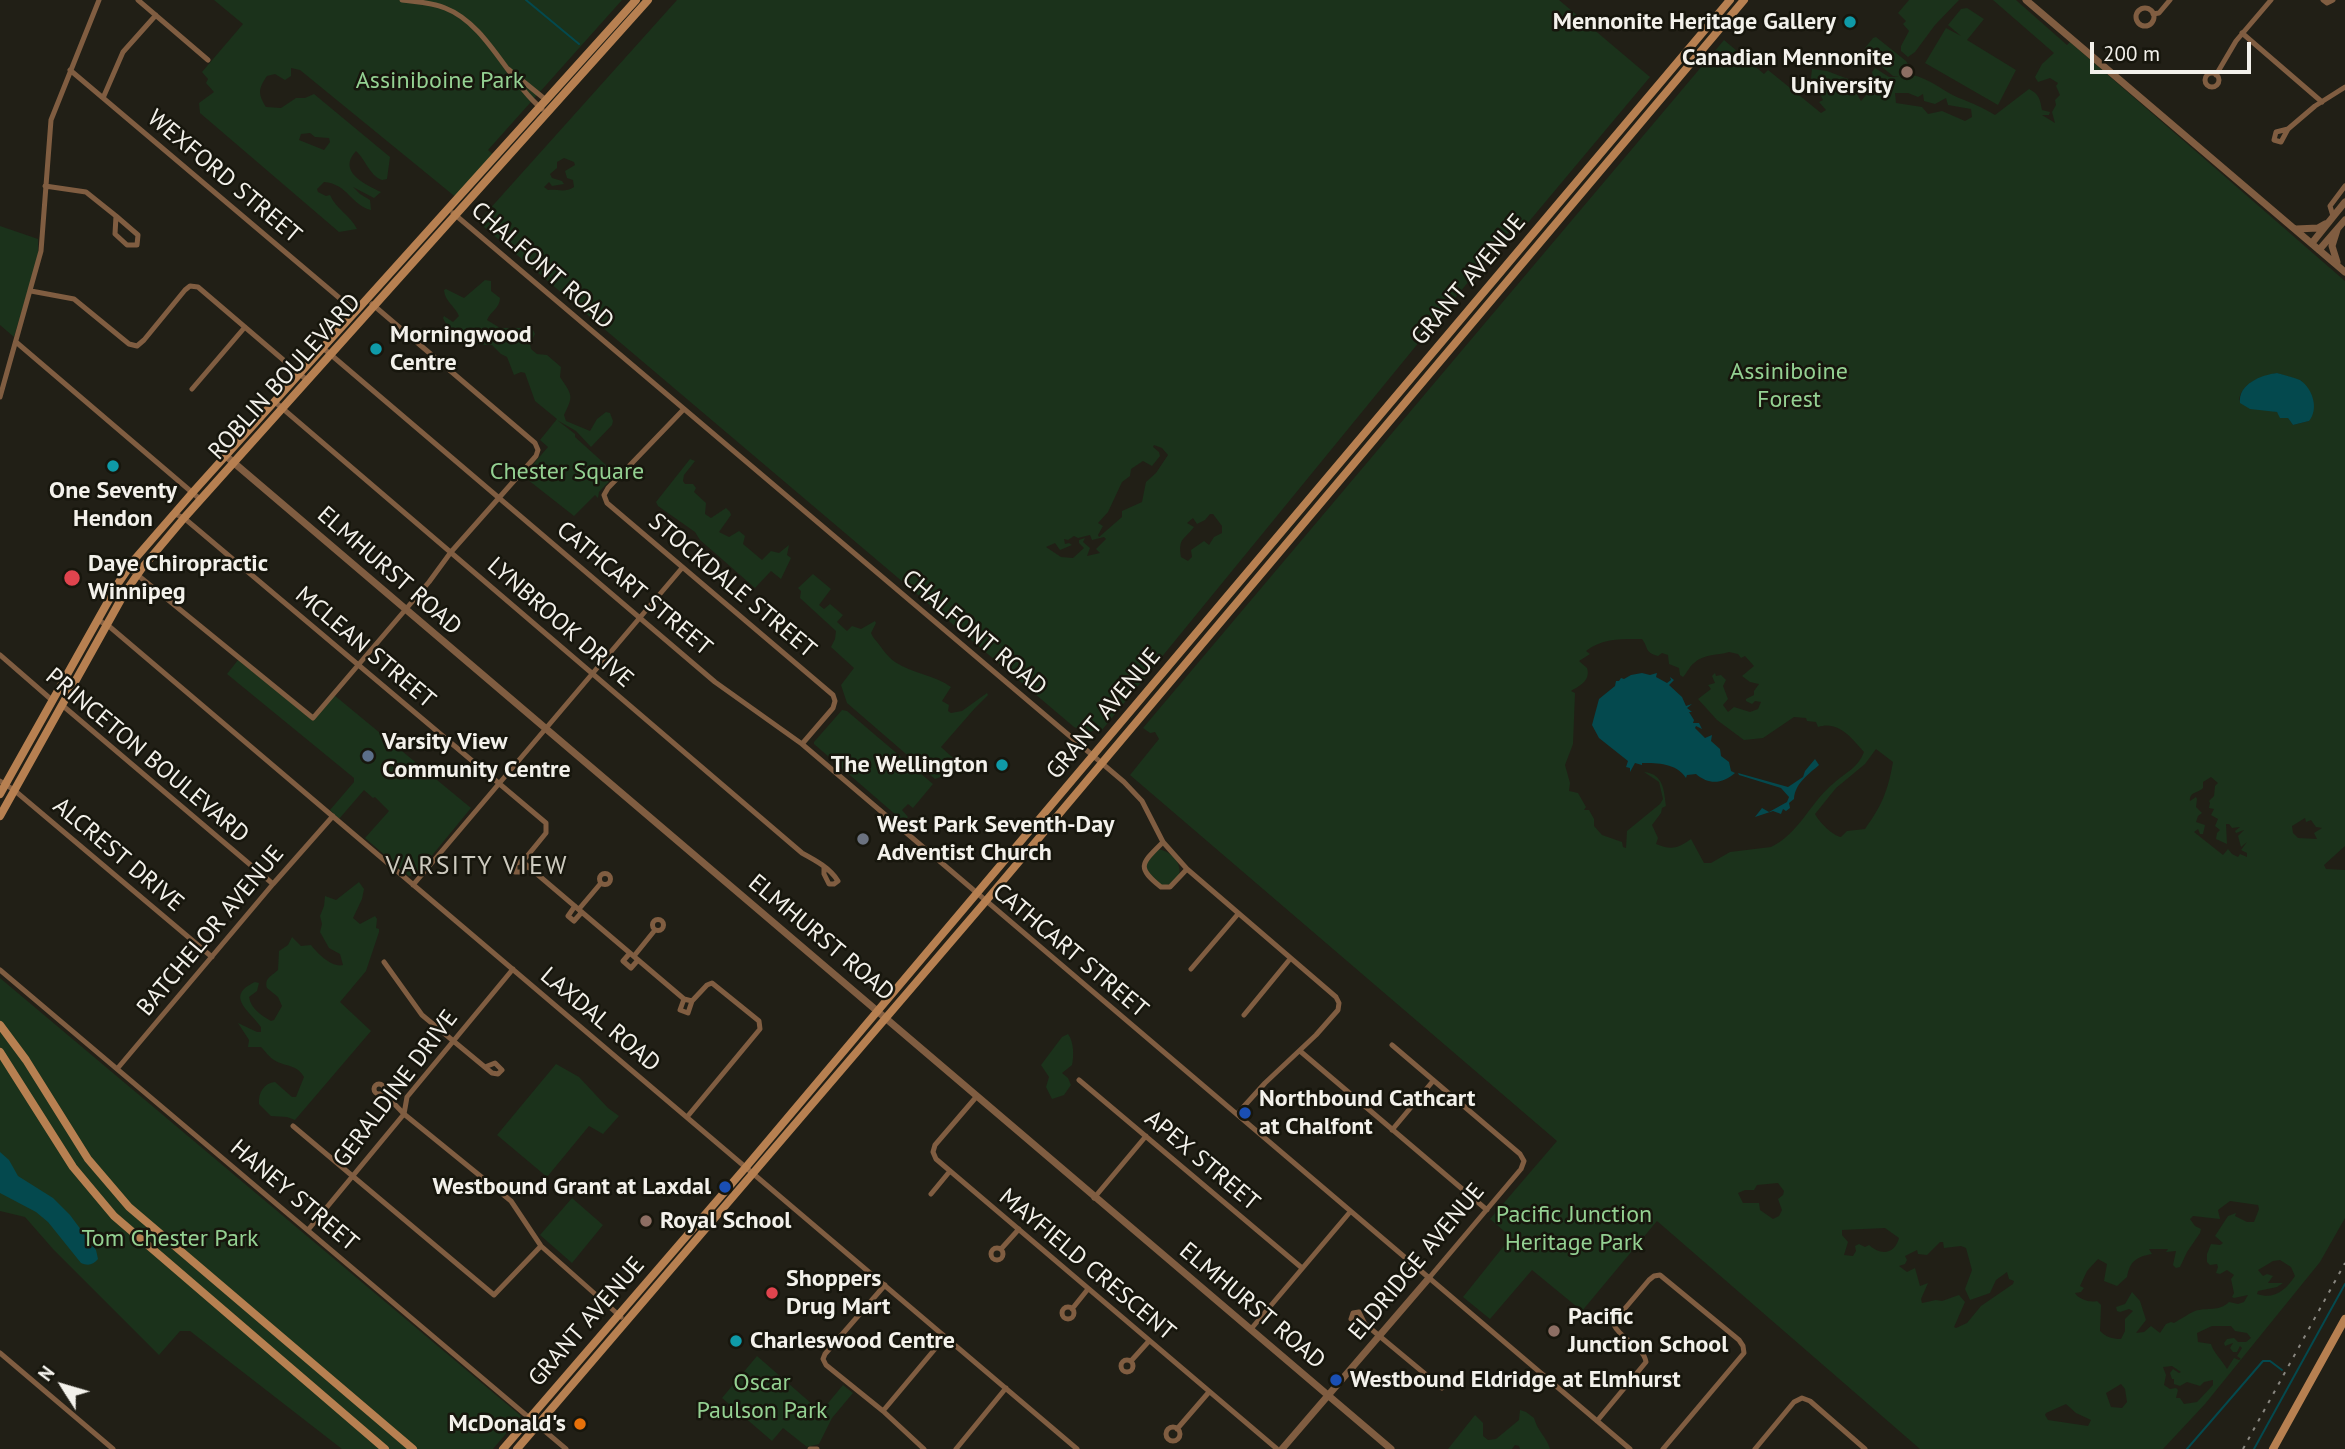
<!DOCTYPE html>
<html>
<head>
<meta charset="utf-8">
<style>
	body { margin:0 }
	#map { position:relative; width:2345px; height:1449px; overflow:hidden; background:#211f16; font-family:"PT Sans",sans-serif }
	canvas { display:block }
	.north { position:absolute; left:28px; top:1351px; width:70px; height:70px; -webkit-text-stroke:5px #17160d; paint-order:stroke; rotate:307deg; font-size:19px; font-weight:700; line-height:28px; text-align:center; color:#f3f1eb }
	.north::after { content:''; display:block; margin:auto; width:24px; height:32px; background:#f3f1eb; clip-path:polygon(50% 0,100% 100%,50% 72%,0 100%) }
	.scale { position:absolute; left:2090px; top:42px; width:161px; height:32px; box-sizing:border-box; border:4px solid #f3f1eb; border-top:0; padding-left:9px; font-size:21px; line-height:24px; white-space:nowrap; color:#f3f1eb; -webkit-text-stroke:5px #17160d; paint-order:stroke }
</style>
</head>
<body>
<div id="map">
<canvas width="2345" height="1449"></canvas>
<div class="north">N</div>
<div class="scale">200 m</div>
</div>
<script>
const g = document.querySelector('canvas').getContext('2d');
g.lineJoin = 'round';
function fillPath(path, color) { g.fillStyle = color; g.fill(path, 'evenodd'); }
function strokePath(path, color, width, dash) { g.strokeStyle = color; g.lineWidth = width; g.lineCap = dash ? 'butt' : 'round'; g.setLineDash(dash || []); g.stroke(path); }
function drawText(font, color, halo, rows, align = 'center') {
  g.font = font + ' "PT Sans",sans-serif'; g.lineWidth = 5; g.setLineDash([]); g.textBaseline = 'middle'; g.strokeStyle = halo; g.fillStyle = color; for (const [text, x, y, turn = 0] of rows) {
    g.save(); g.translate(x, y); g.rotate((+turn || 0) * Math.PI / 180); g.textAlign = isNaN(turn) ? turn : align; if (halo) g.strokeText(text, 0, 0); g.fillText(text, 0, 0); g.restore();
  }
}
const green = new Path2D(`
	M214,0h408l-134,150 8,7 -38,42 -158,-129 -9,-2v8l-6,4 -10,-6 -8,2c-9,13 -9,18 -1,31l15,1 15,-10h9l9,-4 76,63 -3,22 -5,1c-13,-5 -16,-20 -26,-29 -19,20 8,33 25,41l-7,6 -21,-11 7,7 10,6 1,10c-20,-5 -23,-26 -47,-28l-7,7 1,3 8,4 4,-1c6,14 21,21 27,34l-18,3 -139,-119 -1,-10 15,-11 -8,-9 2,-4 -6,-7 41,-48zM310,133l5,4 14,1 1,4 -6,8 -25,-10 2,-6z
	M677,0h882l91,77 -129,154 -7,-5 -412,504 -5,-1 -9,4 -14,-6 -596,-505zM564,158l10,4 1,3 -10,6 2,7 6,2 1,7c-9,6 -16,2 -26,3l-4,-3 5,-5 3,4 12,-2 -2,-3 -10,-3 -2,-4 7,-6v-6zM1154,445l8,3 6,7 -12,18 -10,9 -4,20 -20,9v6l-23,20 -1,-2 5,-9 -5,-3 10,-11 14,-30 8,-6 1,-7 12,-8 9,5 8,-10 -1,-4 -6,-5zM1210,514h3l9,12v7l-8,4 -5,8 -5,-4 -13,9 1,7 -4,4 -7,-4c-3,-19 3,-17 13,-30l-7,-4 6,-5 4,6 8,-4zM1090,535l2,5 12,-3 2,2 -10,10 4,4 -13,3 3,-8 -7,-6 2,-4 -6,2v3l5,5 -11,10 -12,-1 -15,-10 9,-4 5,7 12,-5 -3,-2 -4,1 -1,-5 4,1 6,-4 4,2z
	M1909,0h50l-24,25 -20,27 -7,5 -7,-6v-5l8,-15 -6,-7 3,-3 -8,-8z
	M1993,0h23l51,45 3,-3 275,239v565l-21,19 2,4 19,1v348l-25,44 -115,142 -42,45h-243l-263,-228 -75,90 -50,-41 -42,49 -27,-22 48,-60 -21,-18 67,-78 -427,-366 29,-36 -4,-7 -5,1 -7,-5 581,-688 40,34 4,-4 53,43 5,-3 -7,-8 4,-2 -12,-22 1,-9 15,2 21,8 13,22 14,-16 -3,-13 3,-4 14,9h10l-6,-1 -28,-23v-5l8,-10 3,-1 30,24 2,3 -2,5 4,-3 2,9c17,3 31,16 47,23 13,5 23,9 36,17l34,-26c10,5 11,10 13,21l8,2 -1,3h-7l13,8 -3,-11 4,-7 -1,-5 5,-5 -4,-9 2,-3 -8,-5 -12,4 -3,-5 7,-13 12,-11zM1895,93h13l10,4 5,-3 1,7 11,3 11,-6 2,7 23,4 1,8 -7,4 -23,-10 -14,3 -6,-7 -26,-4zM2277,373l25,8 7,40 -16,4 -5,-7h-5l-6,-6 -38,-12c3,-18 22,-23 38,-27zM1642,639c7,9 2,13 16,17l4,-3 6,2 1,9 10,4 1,7 3,2c4,-4 6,-10 11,-14 11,-10 23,-7 35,-11l9,2 3,4 4,-2 9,10 -12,10 8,6 9,2 -5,7v4l-8,4v2l6,3 3,-3 6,1 -3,7 -8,3 -16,-5 -6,5 -5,-7 5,-6 -5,-13 3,-6 -5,-5 -5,1 -1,-3 -3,3 3,7 -7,2 3,4 -13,10 19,21 27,20 19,-2 31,-21 12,1 1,3 9,1 2,5c20,-7 34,11 46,25 -6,16 -18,20 -30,31 -23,18 -35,51 -63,64l-41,5 -19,11h-7l-13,-24c-13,10 -21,11 -35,5l2,-6 -6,-13 9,-12 1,-5 4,-2c-2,-15 -2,-32 -22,-34l15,10 4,17 -3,5 -33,27 -1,17 -3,-1 -1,-5 -20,-7 -8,-9v-7l-5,-9h-5l2,-3 -8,-14 -9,-2 1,-8 -5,-18 8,-21 2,-51 -4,-2c8,-5 20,-10 16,-23l-8,-7 11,-7 -4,-3c16,-13 36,-12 56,-12zM1876,749l17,13c-5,29 -11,43 -28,67l-18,2 -6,6c-8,-1 -22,-15 -26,-23l21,-26 29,-24zM2211,777l7,6 -3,3 -1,10 -5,5 1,2 -1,5 5,1 -3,6 7,4 -3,7 5,4 -3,3 -1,6 11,5 -1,-20h3l3,4 8,-1 -5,4 1,2 8,-3 -6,6 3,11 6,-5 -6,8 6,3v4l-7,-3 -2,3 -6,-3 -4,-5 -5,6 -29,-23 4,-3 2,5h3l2,-9 -9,-3 2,-6 4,-3 -6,-6 1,-8 -1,-2 -6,4c-1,-9 8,-8 13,-13v-6zM2305,818l1,4 5,-2 5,7 6,1 -8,5 3,6 -19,-1 -5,-5 -1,-7zM1778,1183l6,8 -1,4 -5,4 4,11 -3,6 -6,3 -13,-9 -1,-7h-16l-5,-10 7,-3h9l3,-5zM2230,1201l28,4 1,4 -5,13h-7l-12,-6 1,-3 -8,3 -13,20 8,7 -3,2 -9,-1 -4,10v8l3,3 7,-1 1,3 -2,6 4,1 7,-4 7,5 -3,4 3,14 -2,4 2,1 14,-3 -4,7 -6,2 -9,-2c-10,10 -22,5 -34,9 -7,3 -14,8 -21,12l-3,-1 -5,2 -6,9 -9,-7 -7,6 -8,1 10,-13 -6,-19 -8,-9 -7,12 -9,3 1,4 3,1 9,-3 4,2 -8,8v12l-4,8c-9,0 -15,-2 -21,-8l1,-26 -4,-4c-7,2 -19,-2 -22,-8l6,-1 3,-4 -4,-2 7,-15 11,-12 9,5 -3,17 13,5 10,-9c3,-16 9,-20 25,-23l-3,-5h19l-2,3 10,-1 -3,14 3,3 4,-1 7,-15 13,-19 1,-4 -6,-3 -5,-7 3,-3 27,3 -2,-9zM1885,1228l14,10c-4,16 -18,18 -30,7l-4,2 -6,-3 -4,2 1,5 -3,5 -9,-1 4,-13 -6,-7v-5zM1940,1242h3l1,6 17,-2 5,2 6,22 -7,19 5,11 20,-7 6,-13 11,-8 2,7 5,2 -1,3 -32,22 -14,17 -11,5 -2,-1 11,-25 -6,-7 -17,6 -6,-1 -14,3 -1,-4 7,-16 -8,3 -5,-18 -8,4 -8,-6 6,-2 2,-4 -2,-4 12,-6 1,4 9,1zM2280,1260l11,7 4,9c-9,14 -21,24 -38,18l1,-3 19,-4 6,-4h-15l5,-7 -6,-2 -4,2 -5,-6 15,-9zM2212,1326h19l4,5 12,2 4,5 -5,4h-8l-4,-4 -7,1 -3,4 1,3 8,-3 -3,5 3,4h4l3,-6 2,2 -5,8 4,3 -2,1 -5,-2 -7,11c-5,-9 -14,-17 -16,-25l-13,-2 -1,-9zM2172,1366l9,6 -2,1 -6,-4 -3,4 2,6h2v5l6,2 7,-4 13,4 4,-4 9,-2v5l-16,17 -13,2 -4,-6h-4l2,-8 -2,-2 -6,1 -6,-4 2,-10 -3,-8zM2121,1384l4,5 2,13 -5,6 -11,-1 -5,-14zM2066,1404l10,9 15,7 -3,6 -40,-6 -3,-5 1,-2z
	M1967,8l17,11 -17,21 49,30 -18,35 -73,-42 21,-35 15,8 -13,-11 13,-16z
	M0,226l38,13v17l-24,81 -14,-12z
	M485,280l6,1v10l9,7c0,10 -10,14 -13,22l13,8h32l3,6 -5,10 1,5 6,5 10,1 14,12 -1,10c12,18 14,18 4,38l2,6 24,10 7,-12 9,-7 4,1 3,8 -1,4 -21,22 -15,-16 -19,-11 18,14v3l41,37 -17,18 -1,6 -3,-3 -21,21 -51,-40 25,-29 -8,-7 17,-21 -22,-18 -10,-28 -4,-1 -7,3 -7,-18 -6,-3 -9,-9c-18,1 -42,-10 -49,-27l1,-2 9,6 6,-6c-4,-10 -14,-14 -15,-26l2,-1 18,9z
	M690,459l5,2 -11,14 -1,6 2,3h8l3,4 -2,4 12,11 -1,11 6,4 15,-10 4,4 1,3 -12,17 10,5 10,-6 6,5 -2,8 19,16 9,-9 8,2 10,-8 -2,10 4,3 -10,21 -10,-8 -16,17 -55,-48 -5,-8 -37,-26 -2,-4z
	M813,574l18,15 -12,16 5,4 6,-5 13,11 -6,7 10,9 5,-5 9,3 14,-8 1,2 -5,10 2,4c7,8 14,20 22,25 18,12 40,13 56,25l-9,14 7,4 -1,6 3,2 11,-2 25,-18 1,2 -13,13 -34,39 22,20 -1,2 -27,10 -88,-76 -6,-18 13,-17 -23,-21 4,-8 1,-8 -36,-33 1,-7 -3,-3z
	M238,660l75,60 21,-25 137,113 -55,67 -7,1 -44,-38 24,-27 -14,-14 -2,1 -9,-8 -25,29 -9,-9 24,-28v-4l-127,-104z
	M842,710l5,1 86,73 -20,24 -5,-4 -6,6 6,7 -4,5 -90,-78v-2z
	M1158,849c22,4 33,32 4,37l-15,-13 -1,-9z
	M359,882l5,7 -2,10 -9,19 7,6 15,-8 2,3 -1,9 3,1v3l-13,39 -26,31 31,29 -76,89 -8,-3 -16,-1 -12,-12c-1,-11 5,-21 16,-22l17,15h4l8,-20c-7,-13 -19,-10 -30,-17 -5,-3 -9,-9 -13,-13h-13l1,-7 -11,-17 19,9h4v-5c-11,-16 -37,-31 -6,-45l4,1 -2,8 -8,6c2,12 12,18 22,24l3,-1 8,-14 -4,-9 -11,-9c-3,-10 5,-12 11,-18l1,-19 9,-6 4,-8 9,9 10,-1c6,8 21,23 32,20l-3,-11 -11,-6 -9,-16 2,-8 -2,-8 4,-10 1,-10 11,4z
	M0,978l521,438 -28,33h-151l-152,-118h-10l-21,24 -106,-106 -28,-32 -25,-6z
	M1068,1034c6,8 6,22 4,31l-10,8 6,5 3,7 -7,10 -12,4 -6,-12 3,-10 -8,-12 21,-28z
	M556,1064l23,13 29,31 11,8 -16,18 -14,-8 -42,51 -50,-42z
	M572,1198l31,27 -31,38 -32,-28z
	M757,1356l55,48 12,4 19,-23 10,8 -21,25 -13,26 -12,3 -24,-19 -11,13 -50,-43z
	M1520,1410l6,2 8,6c4,14 12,18 16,31h-30l-1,-3 -4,-1 -3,4h-64l27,-34 8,8v13l5,4 8,-1 23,-19z`);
const water = new Path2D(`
	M2277,373c7,2 16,4 23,7 13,9 19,29 9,41l-16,4 -5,-7h-8l-3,-6 -27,-3 -10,-6c-2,-19 21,-28 37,-30z
	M1642,673l8,2 7,-2 -1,4 11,6 4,-3 -1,-3 4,3 -5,5 13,12 4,9 6,-2 -5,4 5,4h-3l5,8 -1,3h6l3,6 -6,-3 -1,2 10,10 7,-3 -1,6 9,8 1,7 8,6 2,9 4,2c-12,10 -25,13 -39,1l-9,1 -1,3c-10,-15 -28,-15 -44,-15v2l-7,-2 -5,9v-4l-4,-1 2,-6 -29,-23 -7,-13 7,-26 16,-13 1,-5h3l2,-3 3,1 7,-4z
	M1815,759l4,6c-10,9 -24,18 -25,34l-5,4 1,5 -4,3 -3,-2 -2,5 -8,-3 -18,6 7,-9 7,4 18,-10 2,-5 -8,-9 -42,-13 -1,-2 50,14 15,-10 2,-6z
	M0,1152l9,8 9,16 35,22 17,17 26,35 2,9c-5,6 -10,7 -17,4l-33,-41 -12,-10 -36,-19z`);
const stream = new Path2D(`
	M526,0l53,44
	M2187,1449l76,-88h7l12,9
	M2254,1449l91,-165`);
const minor = new Path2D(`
	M138,0l70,60
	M402,0c15,2 29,2 43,8 42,16 63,73 97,101
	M2323,0l4,3 6,-3
	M2136 17a9 9 0 1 1 18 0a9 9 0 1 1-18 0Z
	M2153,14l6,-1 11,-13
	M2242,33l80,69
	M508,69l38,31
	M70,70l286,242
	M2205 80a7 7 0 1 1 14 0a7 7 0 1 1-14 0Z
	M2216,75l20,-34 35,-41
	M103,98l20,-46 33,-37
	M2288,129l27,-23 30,-19
	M2288,129l-7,13 -7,-2 2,-8z
	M45,186l41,6 30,24
	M453,213l671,569 18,19 21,41 24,27 149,128 3,6 -1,7 -22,25 -51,48 -28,31
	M116,216l22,19 -1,10h-10l-12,-11z
	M2333,216l-3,-10 15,-20
	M31,291l43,8 55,45 8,2 7,-6 41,-50 5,-4 8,1 110,94
	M16,342l185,158
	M323,348l392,334 87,62 828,705
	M192,389l53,-62
	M0,397l41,-146 10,-131 48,-120
	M275,402l527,451c13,7 28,15 36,28l-4,3h-5l-5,-10v-7
	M683,410l-75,78 -4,7 3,8 226,192 2,6 -2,7 -31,36
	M175,514l9,4 362,305v10l-22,27v3l160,136 8,2 15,-16 5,-2 47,38 1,8 -73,88
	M129,568l184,150 116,-136 22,-30 85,-96 2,-6 -3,-7 -163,-139
	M98,620l12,7 967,822
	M0,655l53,46
	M62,705l211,179
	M0,781l14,9 198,167
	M1163,842c-22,22 -27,25 -2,45h9l17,-18
	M524,860l-9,4v8h6l7,-6
	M599.5 879a5.5 5.5 0 1 1 11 0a5.5 5.5 0 1 1-11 0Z
	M413,885l269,-317
	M575,906l-7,10 6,5 8,-9
	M579,909l22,-26
	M652.5 925a5.5 5.5 0 1 1 11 0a5.5 5.5 0 1 1-11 0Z
	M630,953l-7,8 8,7 7,-8
	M634,956l21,-26
	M384,962l38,53 70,58 6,1 4,-4 -7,-7 -10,4
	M1191,969l47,-55
	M0,970l566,479
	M684,999l-4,11 8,3 4,-12
	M1244,1015l46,-56
	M1392,1045l128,109 4,7 -3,8 -92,109
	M1300,1051l187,159
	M117,1069l156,-185 60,-68
	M1079,1080l223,188
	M374 1089a5 5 0 1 1 10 0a5 5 0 1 1-10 0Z
	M383,1092l21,22 107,87 30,45 80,71
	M977,1096l-42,49 -2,7 3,7 341,290
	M293,1126l201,169 47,-49
	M1392,1130l41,-49
	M931,1194l19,-23
	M1094,1198l52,-62
	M308,1230l96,-116 3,-17 106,-128
	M991 1254a6 6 0 1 1 12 0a6 6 0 1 1-12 0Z
	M1001,1249l18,-20
	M885,1285l-60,69 -2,5 3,6 57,46 41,38
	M1062 1313a6 6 0 1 1 12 0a6 6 0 1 1-12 0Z
	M1072,1309l16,-20
	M1359,1312l6,12 -14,-5 2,-6z
	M1365,1324l77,64
	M1251,1329l99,-117
	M0,1353l113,96
	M1121 1366a6 6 0 1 1 12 0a6 6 0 1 1-12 0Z
	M1131,1361l18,-20
	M883,1411l62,-74
	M1597,1421l49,-59c-3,-17 -25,-22 -32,-37l2,-6 33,-39 5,-4 6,-1 79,65 4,6 1,7 -81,96
	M1166 1434a7 7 0 1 1 14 0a7 7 0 1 1-14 0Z
	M1177,1429l32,-37
	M810,1449h7
	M956,1449l50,-61
	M1755,1449l39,-47 8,-4 8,3 55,48`);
const tertiary = new Path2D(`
	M2026,0l319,272
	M2296,229l22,-1 7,-4
	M2337,230l-5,16 5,16
	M2312,243l33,-41
	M2319,250l26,-30
	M226,456l1165,993
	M1282,1449l147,-171`);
const secondary = new Path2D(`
	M0,794l119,-212 15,-22 59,-68 443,-492
	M0,816l124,-222 18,-26 42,-50 464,-518
	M0,1025l26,35 62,99 41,48 284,242
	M0,1052l73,115 41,49 271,233
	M503,1449l243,-282 984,-1167
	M517,1449l468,-547 759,-902
	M2273,1449l72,-130`);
const rail = new Path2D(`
	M2243,1449l102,-186`);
const markers = [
	[1850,22,7,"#0f9aa8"],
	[1907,72,7,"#8d6e63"],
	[376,349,7,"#0f9aa8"],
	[113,466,7,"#0f9aa8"],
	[72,578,9,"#e0444e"],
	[368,756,7,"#5c6f8a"],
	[1002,765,7,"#0f9aa8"],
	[863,839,7,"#6b7280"],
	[1245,1113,7,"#1a4fb4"],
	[725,1187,7,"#1a4fb4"],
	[646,1221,7,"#8d6e63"],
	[772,1293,7,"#e0444e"],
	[1554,1331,7,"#8d6e63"],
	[736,1341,7,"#0f9aa8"],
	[1336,1380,7,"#1a4fb4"],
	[580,1424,7,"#e8710a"]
];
const poiNames = [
	["Mennonite Heritage Gallery",1836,22,"right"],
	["Canadian Mennonite",1893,58,"right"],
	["University",1893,86,"right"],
	["Morningwood",390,335],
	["Centre",390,363],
	["One Seventy",113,491,"center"],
	["Hendon",113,519,"center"],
	["Daye Chiropractic",88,564],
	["Winnipeg",88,592],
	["Varsity View",382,742],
	["Community Centre",382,770],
	["The Wellington",988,765,"right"],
	["West Park Seventh-Day",877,825],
	["Adventist Church",877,853],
	["Northbound Cathcart",1259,1099],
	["at Chalfont",1259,1127],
	["Westbound Grant at Laxdal",711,1187,"right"],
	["Royal School",660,1221],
	["Shoppers",786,1279],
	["Drug Mart",786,1307],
	["Pacific",1568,1317],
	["Junction School",1568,1345],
	["Charleswood Centre",750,1341],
	["Westbound Eldridge at Elmhurst",1350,1380],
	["McDonald's",566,1424,"right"]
];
const parkNames = [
	["Assiniboine Park",440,81],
	["Assiniboine",1789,372],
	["Forest",1789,400],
	["Chester Square",567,472],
	["Pacific Junction",1574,1215],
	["Heritage Park",1574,1243],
	["Tom Chester Park",170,1239],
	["Oscar",762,1383],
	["Paulson Park",762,1411]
];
const streetNames = [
	["WEXFORD STREET",224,177,40],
	["CHALFONT ROAD",542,266,41],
	["GRANT AVENUE",1469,280,-50],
	["ROBLIN BOULEVARD",285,377,-48],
	["ELMHURST ROAD",389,571,41],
	["STOCKDALE STREET",732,586,40],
	["CATHCART STREET",634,589,40],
	["LYNBROOK DRIVE",560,623,41],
	["CHALFONT ROAD",974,633,40],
	["MCLEAN STREET",365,648,40],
	["GRANT AVENUE",1104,714,-50],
	["PRINCETON BOULEVARD",147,756,40],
	["ALCREST DRIVE",118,855,40],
	["BATCHELOR AVENUE",211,931,-50],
	["ELMHURST ROAD",821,938,40],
	["CATHCART STREET",1070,951,40],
	["LAXDAL ROAD",600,1020,40],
	["GERALDINE DRIVE",396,1089,-53],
	["APEX STREET",1202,1161,40],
	["HANEY STREET",294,1196,40],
	["ELDRIDGE AVENUE",1417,1262,-50],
	["MAYFIELD CRESCENT",1087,1265,40],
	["ELMHURST ROAD",1252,1306,40],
	["GRANT AVENUE",587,1322,-49]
];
const neighbourhoodNames = [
	["VARSITY VIEW",477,867]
];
fillPath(green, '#1b321b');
fillPath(water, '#04494e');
strokePath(stream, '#04494e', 2);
strokePath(minor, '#805d41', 5);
strokePath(tertiary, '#805d41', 7);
strokePath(secondary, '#b78051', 8);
strokePath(rail, '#898780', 2, [3.5, 7]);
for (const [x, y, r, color] of markers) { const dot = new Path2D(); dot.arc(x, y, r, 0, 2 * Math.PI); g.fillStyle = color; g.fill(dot); strokePath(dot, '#17160d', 2.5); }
drawText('bold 24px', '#f3f1eb', '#17160d', poiNames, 'left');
drawText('24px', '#94d192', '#17160d', parkNames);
drawText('24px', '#f3f1eb', '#17160d', streetNames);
g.letterSpacing = '2px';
drawText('26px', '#cdcabf', '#17160d', neighbourhoodNames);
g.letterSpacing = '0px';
</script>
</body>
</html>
